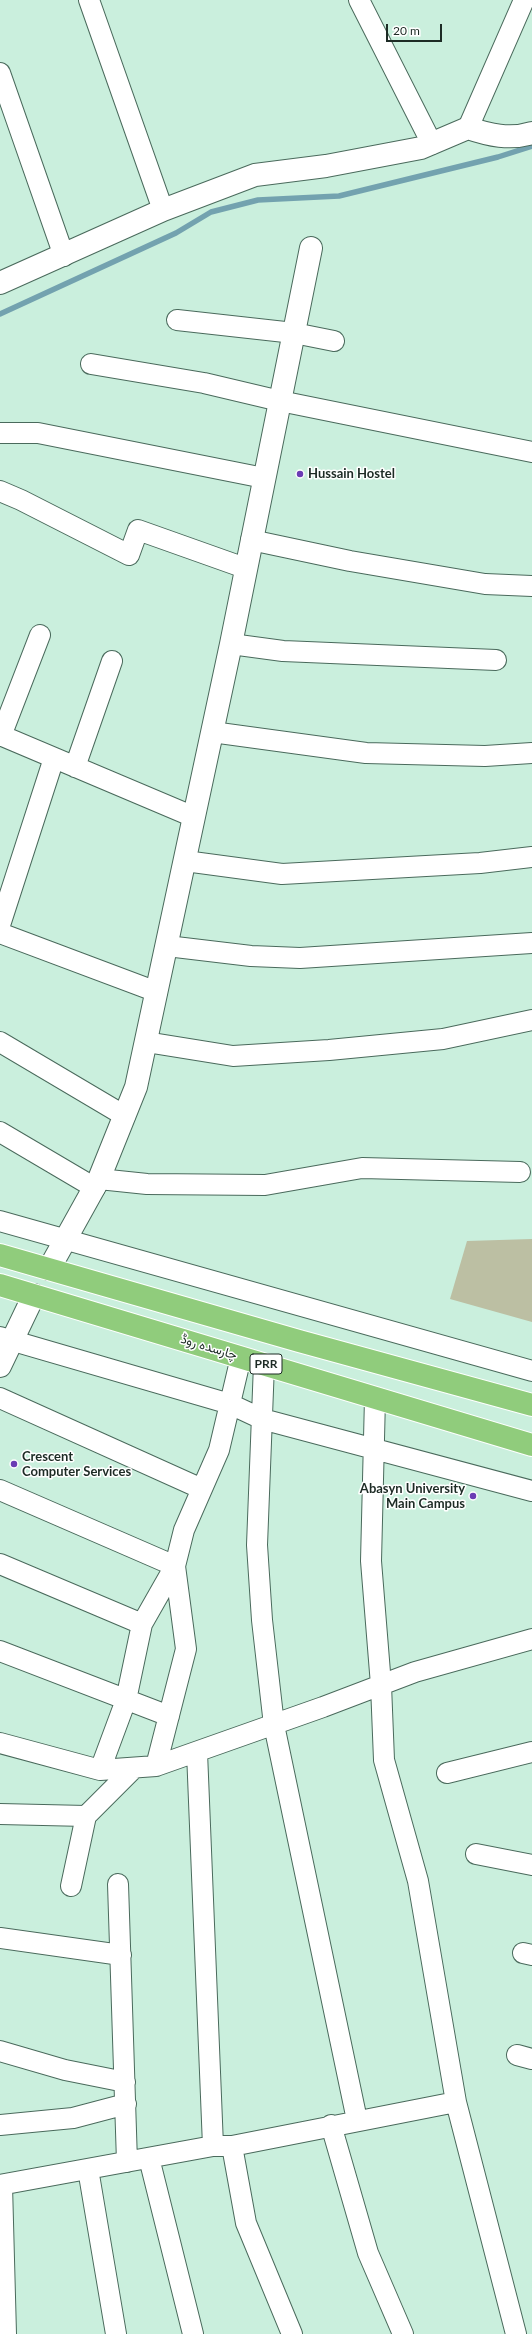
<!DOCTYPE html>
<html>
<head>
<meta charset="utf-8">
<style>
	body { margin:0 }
	#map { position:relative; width:532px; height:2334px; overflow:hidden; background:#caefdd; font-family:Lato,sans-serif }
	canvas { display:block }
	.scale { position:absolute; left:386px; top:24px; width:56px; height:18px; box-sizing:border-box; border:2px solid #1d2b25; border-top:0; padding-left:5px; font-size:12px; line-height:14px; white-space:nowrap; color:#1d2b25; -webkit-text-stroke:3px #fff; paint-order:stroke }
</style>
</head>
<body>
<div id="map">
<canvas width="532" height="2334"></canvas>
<div class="scale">20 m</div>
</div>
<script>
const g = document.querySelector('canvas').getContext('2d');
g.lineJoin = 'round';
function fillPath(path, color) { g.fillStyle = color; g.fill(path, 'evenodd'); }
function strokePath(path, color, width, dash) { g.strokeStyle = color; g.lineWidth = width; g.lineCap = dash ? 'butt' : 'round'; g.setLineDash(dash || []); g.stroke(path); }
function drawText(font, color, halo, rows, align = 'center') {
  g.font = font + ' Lato,Vazirmatn,sans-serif'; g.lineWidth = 3; g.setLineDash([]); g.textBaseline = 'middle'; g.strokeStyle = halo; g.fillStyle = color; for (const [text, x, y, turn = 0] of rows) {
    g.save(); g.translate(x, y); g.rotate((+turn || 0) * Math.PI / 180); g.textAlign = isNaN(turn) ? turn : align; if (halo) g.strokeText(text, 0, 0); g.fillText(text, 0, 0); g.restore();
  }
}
const green = new Path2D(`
	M532,1239v83l-82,-23 17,-58z`);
const stream = new Path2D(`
	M0,314l176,-81 35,-21 47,-12 81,-4 159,-39 34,-11`);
const minor = new Path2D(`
	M89,0l74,210
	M359,0l73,144
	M0,73l64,183
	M468,128l56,-128
	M177,320l117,13 40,8
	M91,364l113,19 76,18 252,51
	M0,433h38l226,45
	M0,491l21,9 108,55 9,-25 107,38
	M251,540l99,21 135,23 47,2
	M231,644l52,7 213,9
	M212,732l154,21 119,3 47,-3
	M0,735l194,82
	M1,736l39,-101
	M75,767l37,-106
	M185,861l97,13 198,-11 52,-6
	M0,925l54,-167
	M0,933l157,59
	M167,946l84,10 49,2 232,-15
	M0,1042l125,74
	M146,1042l87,14 96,-6 114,-11 89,-19
	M0,1132l95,56
	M99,1179l48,5 118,1 97,-17 158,4
	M0,1221l532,150
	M0,1337l230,67 32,15 270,72
	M264,1364l-7,181 5,75 12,105 83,395
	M0,1398l202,91
	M375,1398l-4,163 10,124 3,75 34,121 38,221 60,232
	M0,1490l175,76 -33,58 -142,-60
	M0,1651l169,65
	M0,1743l100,27 26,-70 16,-76
	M197,1752l16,394
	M156,1766l30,-117 -11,-83 9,-36 35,-80 22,-93
	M100,1770l56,-4 167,-59 92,-35 117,-33
	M447,1773l85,-21
	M0,1814l86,2 48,-48
	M476,1854l56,11
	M118,1884l9,278
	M71,1886l15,-70
	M0,1938l121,17
	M523,1953l9,2
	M0,2051l65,19 60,12
	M517,2055l15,4
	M0,2125l73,-7 53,-14
	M331,2125l37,128 35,81
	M232,2146l14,77 46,111
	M149,2158l44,176
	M88,2169l28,165
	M0,2185l213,-39h19l224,-44
	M2,2185l4,149`);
const tertiary = new Path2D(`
	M0,283l163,-73 92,-35 71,-9 95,-18 47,-20c21,7 42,12 64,5
	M49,1269l50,-90 37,-92 95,-443 80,-396
	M0,1366l34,-71`);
const trunk = new Path2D(`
	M0,1255l299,86 233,64
	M0,1285l532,160`);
const markers = [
	[300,474,4,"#6b3cb4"],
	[14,1464,4,"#6b3cb4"],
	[473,1496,4,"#6b3cb4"]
];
const shields = [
	[266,1364,32]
];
const shieldNames = [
	["PRR",266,1364]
];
const poiNames = [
	["Hussain Hostel",308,474],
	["Crescent",22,1457],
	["Computer Services",22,1472],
	["Abasyn University",465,1489,"right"],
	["Main Campus",465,1504,"right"]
];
const streetNames = [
	["چارسدہ روڈ",209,1347,17]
];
fillPath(green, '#bcbfa3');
strokePath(stream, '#73a2af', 5.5);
strokePath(minor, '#4a6a5c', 22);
strokePath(tertiary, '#4a6a5c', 24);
strokePath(trunk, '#fff', 24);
strokePath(minor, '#fff', 20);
strokePath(tertiary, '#fff', 22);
strokePath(trunk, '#90cc7c', 22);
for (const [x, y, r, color] of markers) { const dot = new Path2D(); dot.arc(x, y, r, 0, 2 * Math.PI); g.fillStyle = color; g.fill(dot); strokePath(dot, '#fff', 1.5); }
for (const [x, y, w] of shields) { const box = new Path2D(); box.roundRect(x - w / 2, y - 10, w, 20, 3); g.fillStyle = '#fff'; g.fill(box); strokePath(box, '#1d2b25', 1); }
drawText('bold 12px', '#1d2b25', null, shieldNames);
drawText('bold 13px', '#1d2b25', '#fff', poiNames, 'left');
drawText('13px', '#1d2b25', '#fff', streetNames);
</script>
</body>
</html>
